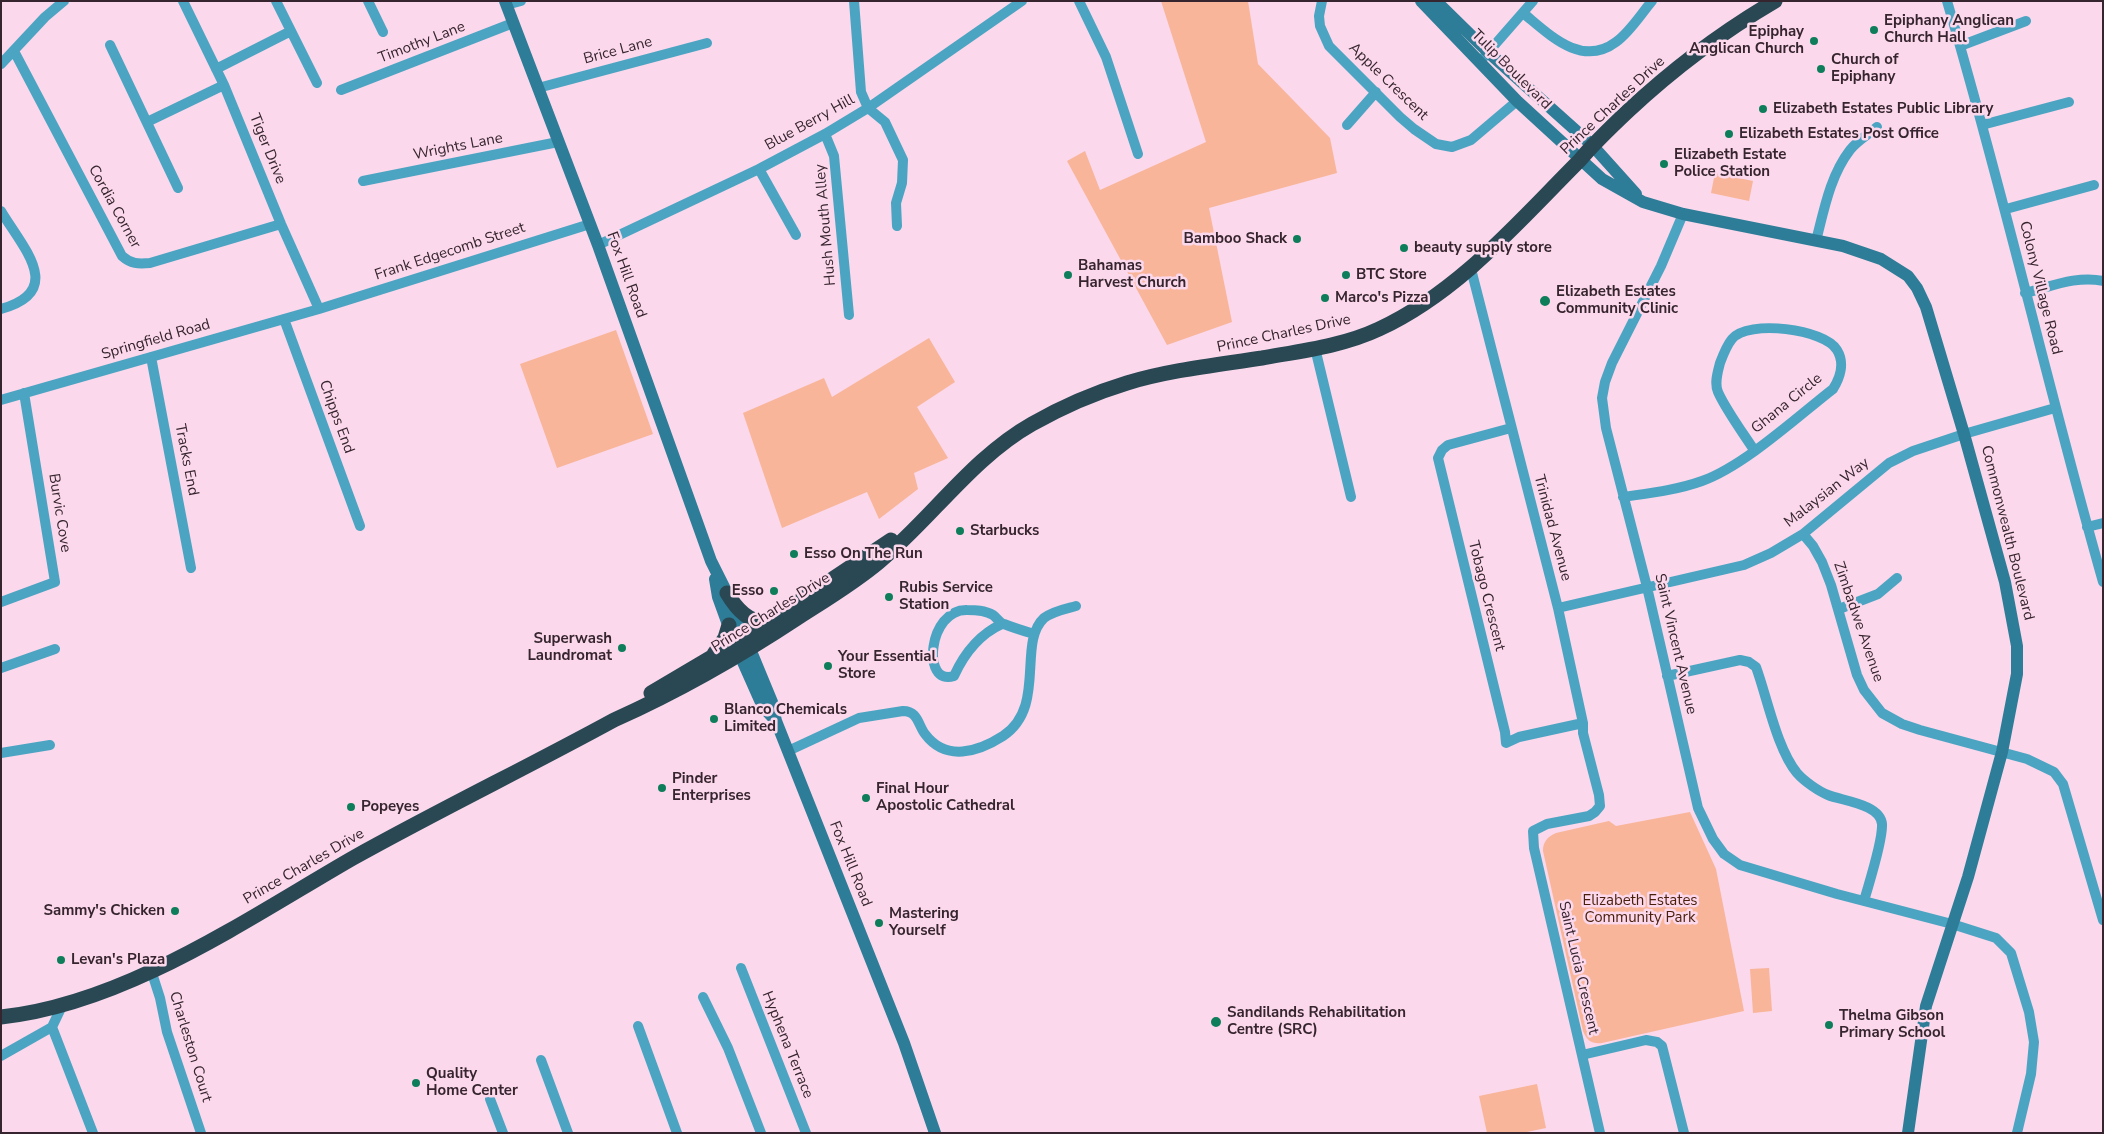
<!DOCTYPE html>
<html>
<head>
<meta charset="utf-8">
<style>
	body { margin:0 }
	#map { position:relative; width:2104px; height:1134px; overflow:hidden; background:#fbd8eb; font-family:"Nunito Sans",sans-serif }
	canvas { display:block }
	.frame { position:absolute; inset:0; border:2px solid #36252f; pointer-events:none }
</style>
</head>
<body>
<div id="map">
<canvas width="2104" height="1134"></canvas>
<div class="frame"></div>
</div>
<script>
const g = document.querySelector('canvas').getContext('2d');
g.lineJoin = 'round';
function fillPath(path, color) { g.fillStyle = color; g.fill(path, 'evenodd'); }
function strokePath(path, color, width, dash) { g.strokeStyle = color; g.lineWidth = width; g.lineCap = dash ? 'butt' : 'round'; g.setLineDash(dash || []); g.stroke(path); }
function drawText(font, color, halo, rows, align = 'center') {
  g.font = font + ' "Nunito Sans",sans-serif'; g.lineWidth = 5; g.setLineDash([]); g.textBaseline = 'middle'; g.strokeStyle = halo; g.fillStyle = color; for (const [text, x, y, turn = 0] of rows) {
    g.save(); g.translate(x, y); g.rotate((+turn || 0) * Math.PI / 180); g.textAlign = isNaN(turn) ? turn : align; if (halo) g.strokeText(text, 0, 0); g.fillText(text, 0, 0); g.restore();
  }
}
const green = new Path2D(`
	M1161,1h87l10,63 72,74 7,35 -128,35 23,114 -65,23 -100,-184 18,-10 15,39 106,-48z
	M1715,173l38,8 -4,20 -38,-8z
	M616,330l37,104 -96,34 -37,-104z
	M929,338l26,44 -38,25 31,51 -34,15 4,16 -39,30 -12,-27 -85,36 -39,-115 81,-35 8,19z
	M1690,812l26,57 28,142 -142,32c-10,1 -15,-2 -19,-12l-40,-180c0,-9 4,-14 13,-18l53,-12 7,5z
	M1769,968l3,43 -19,2 -3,-44z
	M1537,1084l9,44 -24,5h-35l-8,-37z`);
const street = new Path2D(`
	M183,1l41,84 57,139 38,85
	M276,1l41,82
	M368,1l15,31
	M854,1l7,91 7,16 17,14 18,38 -1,23 -6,20 1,23
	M1079,1l27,56 32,97
	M1322,1l-3,15 1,10 9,20 71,71 14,12 22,15 16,3 19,-7 46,-39
	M1947,1c57,192 101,388 156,581
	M506,5l15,-4
	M1523,13c26,21 58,55 93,29 14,-10 25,-28 36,-41
	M110,45l68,143
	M1960,46l66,-25
	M14,51l108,205c9,8 16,8 28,7l131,-39
	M1484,57l49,-56
	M1,64l44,-47 19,-16
	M216,69l75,-38
	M538,88l169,-45
	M341,90l172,-67
	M147,122l77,-37
	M1347,125l29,-33
	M1982,125l87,-23
	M825,134l9,22 15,159
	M759,169l37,66
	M363,181l195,-39
	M2006,209l88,-24
	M1,211c22,37 65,80 0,98
	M1683,214l-22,52 -49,97 -7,19 -3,16 4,30 41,159 51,221 15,31 11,15 16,11 97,29 115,30 44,14 15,15 18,59 5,30 -3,32 -14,59
	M1816,241c8,-31 14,-65 34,-91 7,-9 19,-16 27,-23
	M598,245l161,-76 66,-35 43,-26 154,-107
	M1471,269l87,339 25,115v10l16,62 1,11 -5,6 -6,4 -42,8 -14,7 1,17 66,285
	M2025,293c25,-6 52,-18 78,-12
	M284,319l76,207
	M1315,348l36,149
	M151,357l40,211
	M1,400l318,-91 271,-85
	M1511,428l-63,17 -6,5 -4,8 67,274 1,11 13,-6 64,-14
	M1623,497c27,-4 54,-7 79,-16 42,-15 95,-64 131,-92 7,-11 12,-26 4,-39 -12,-21 -89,-31 -105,-11 -5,6 -9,16 -12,24 -2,8 -6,20 -2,29 8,18 25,41 36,58
	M2087,527l16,-4
	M1803,534l10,12 9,16 9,23 26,90 7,15 18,23 20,11 18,6 107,29 27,13 9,12 40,136
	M1,602l54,-20 -31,-189
	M1558,608l186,-43 27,-12 32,-19 86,-71 24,-12 51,-17 91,-26
	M1839,609l39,-15 19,-16
	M1002,624c-22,10 -38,30 -48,52 -33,11 -26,-67 13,-66 8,0 18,0 26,5 4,3 7,8 11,9 10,4 20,7 30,10
	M1,668l54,-19
	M1667,676l73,-16 9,2 7,5c11,30 21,82 41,106 7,8 21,18 31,22 15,6 52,9 54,29 1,17 -13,59 -18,77
	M788,751l71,-33 44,-7c15,0 15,14 22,23 21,28 53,18 78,2 44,-29 14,-93 41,-118 9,-7 21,-9 32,-12
	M1,753l49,-8
	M741,968l65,165
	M151,970l9,28 7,34 34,101
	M703,997l25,51 33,85
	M638,1026l39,107
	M52,1027l41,106
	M1582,1055l64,-15 11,2 5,4 22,87
	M1,1056l51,-29 10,-21
	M541,1060l27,73
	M490,1099l13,34`);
const secondary = new Path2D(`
	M505,1l93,244 113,316 16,32 45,109 4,19 128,322 31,90
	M1421,1l96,100 85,78 41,23 40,12 160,32 38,13 27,17 9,12 9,19 38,127 41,148 12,64v28l-15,78 -34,125 -42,129 -18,127
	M1436,1l52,51 104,93 44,49
	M715,579l3,18 17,47 28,63 13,14`);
const highway = new Path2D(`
	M727,593c10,17 25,34 46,27
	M714,654l11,-16 4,-13
	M651,693l93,-55 147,-98
	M1,1017c124,-13 246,-98 352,-159 86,-48 175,-91 261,-138 65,-29 126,-64 185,-103 28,-18 55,-34 80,-55 53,-44 93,-104 153,-138 30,-17 62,-31 95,-41 43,-13 90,-18 135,-25 39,-7 81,-12 117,-29 80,-37 139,-107 201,-169 14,-17 31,-33 48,-49 45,-42 94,-79 147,-110`);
const markers = [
	[1874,30,5,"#0e7d5a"],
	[1814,41,5,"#0e7d5a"],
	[1821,69,5,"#0e7d5a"],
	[1763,109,5,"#0e7d5a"],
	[1729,134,5,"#0e7d5a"],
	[1664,164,5,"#0e7d5a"],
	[1297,239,5,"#0e7d5a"],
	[1404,248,5,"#0e7d5a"],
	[1068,275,5,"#0e7d5a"],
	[1346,275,5,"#0e7d5a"],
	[1325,298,5,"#0e7d5a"],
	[1545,301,6,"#0e7d5a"],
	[960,531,5,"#0e7d5a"],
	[794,554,5,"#0e7d5a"],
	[774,591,5,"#0e7d5a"],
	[889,597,5,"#0e7d5a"],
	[622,648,5,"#0e7d5a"],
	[828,666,5,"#0e7d5a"],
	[714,719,5,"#0e7d5a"],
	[662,788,5,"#0e7d5a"],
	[866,798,5,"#0e7d5a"],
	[351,807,5,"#0e7d5a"],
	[175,911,5,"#0e7d5a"],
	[879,923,5,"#0e7d5a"],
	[61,960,5,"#0e7d5a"],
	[1216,1022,6,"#0e7d5a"],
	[1829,1025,5,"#0e7d5a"],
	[416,1083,5,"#0e7d5a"]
];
const poiNames = [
	["Epiphany Anglican",1884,21],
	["Church Hall",1884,38],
	["Epiphay",1804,32,"right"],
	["Anglican Church",1804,49,"right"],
	["Church of",1831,60],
	["Epiphany",1831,77],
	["Elizabeth Estates Public Library",1773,109],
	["Elizabeth Estates Post Office",1739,134],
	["Elizabeth Estate",1674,155],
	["Police Station",1674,172],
	["Bamboo Shack",1287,239,"right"],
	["beauty supply store",1414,248],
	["Bahamas",1078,266],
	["Harvest Church",1078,283],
	["BTC Store",1356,275],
	["Elizabeth Estates",1556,292],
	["Community Clinic",1556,309],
	["Marco's Pizza",1335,298],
	["Starbucks",970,531],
	["Esso On The Run",804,554],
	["Rubis Service",899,588],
	["Station",899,605],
	["Esso",764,591,"right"],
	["Superwash",612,639,"right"],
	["Laundromat",612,656,"right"],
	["Your Essential",838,657],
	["Store",838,674],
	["Blanco Chemicals",724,710],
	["Limited",724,727],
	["Pinder",672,779],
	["Enterprises",672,796],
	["Final Hour",876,789],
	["Apostolic Cathedral",876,806],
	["Popeyes",361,807],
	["Sammy's Chicken",165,911,"right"],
	["Mastering",889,914],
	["Yourself",889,931],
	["Levan's Plaza",71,960],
	["Sandilands Rehabilitation",1227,1013],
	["Centre (SRC)",1227,1030],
	["Thelma Gibson",1839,1016],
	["Primary School",1839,1033],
	["Quality",426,1074],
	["Home Center",426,1091]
];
const streetNames = [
	["Timothy Lane",422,43,-21],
	["Brice Lane",618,51,-15],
	["Tulip Boulevard",1511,70,45],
	["Apple Crescent",1388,82,44],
	["Prince Charles Drive",1613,106,-43],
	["Blue Berry Hill",810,123,-29],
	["Wrights Lane",458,147,-11],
	["Tiger Drive",267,149,68],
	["Cordia Corner",114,207,61],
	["Hush Mouth Alley",826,225,-95],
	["Frank Edgecomb Street",450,252,-18],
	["Fox Hill Road",626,275,70],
	["Colony Village Road",2040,288,76],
	["Prince Charles Drive",1284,334,-12],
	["Springfield Road",156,340,-16],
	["Ghana Circle",1787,404,-39],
	["Chipps End",336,417,70],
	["Tracks End",186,460,79],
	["Malaysian Way",1827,493,-38],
	["Burvic Cove",59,513,81],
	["Trinidad Avenue",1552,528,75],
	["Commonwealth Boulevard",2007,533,76],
	["Tobago Crescent",1486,596,76],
	["Prince Charles Drive",771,613,-32],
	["Zimbadwe Avenue",1858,622,71],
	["Saint Vincent Avenue",1675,644,77],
	["Fox Hill Road",850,864,68],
	["Prince Charles Drive",304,867,-30],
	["Saint Lucia Crescent",1578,968,77],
	["Hyphena Terrace",787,1045,68],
	["Charleston Court",190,1047,73]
];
const parkNames = [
	["Elizabeth Estates",1640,901],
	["Community Park",1640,918]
];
fillPath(green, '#f8b599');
strokePath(street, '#4ca4c3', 10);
strokePath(secondary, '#2e7d98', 12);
strokePath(highway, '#294854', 15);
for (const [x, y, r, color] of markers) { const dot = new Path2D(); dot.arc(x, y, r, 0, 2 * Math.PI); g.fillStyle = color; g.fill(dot); strokePath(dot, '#fbd8eb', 2); }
drawText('bold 15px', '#36252f', '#fbd8eb', poiNames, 'left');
drawText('15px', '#36252f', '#fbd8eb', streetNames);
drawText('15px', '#491f0a', '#fbd8eb', parkNames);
</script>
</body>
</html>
